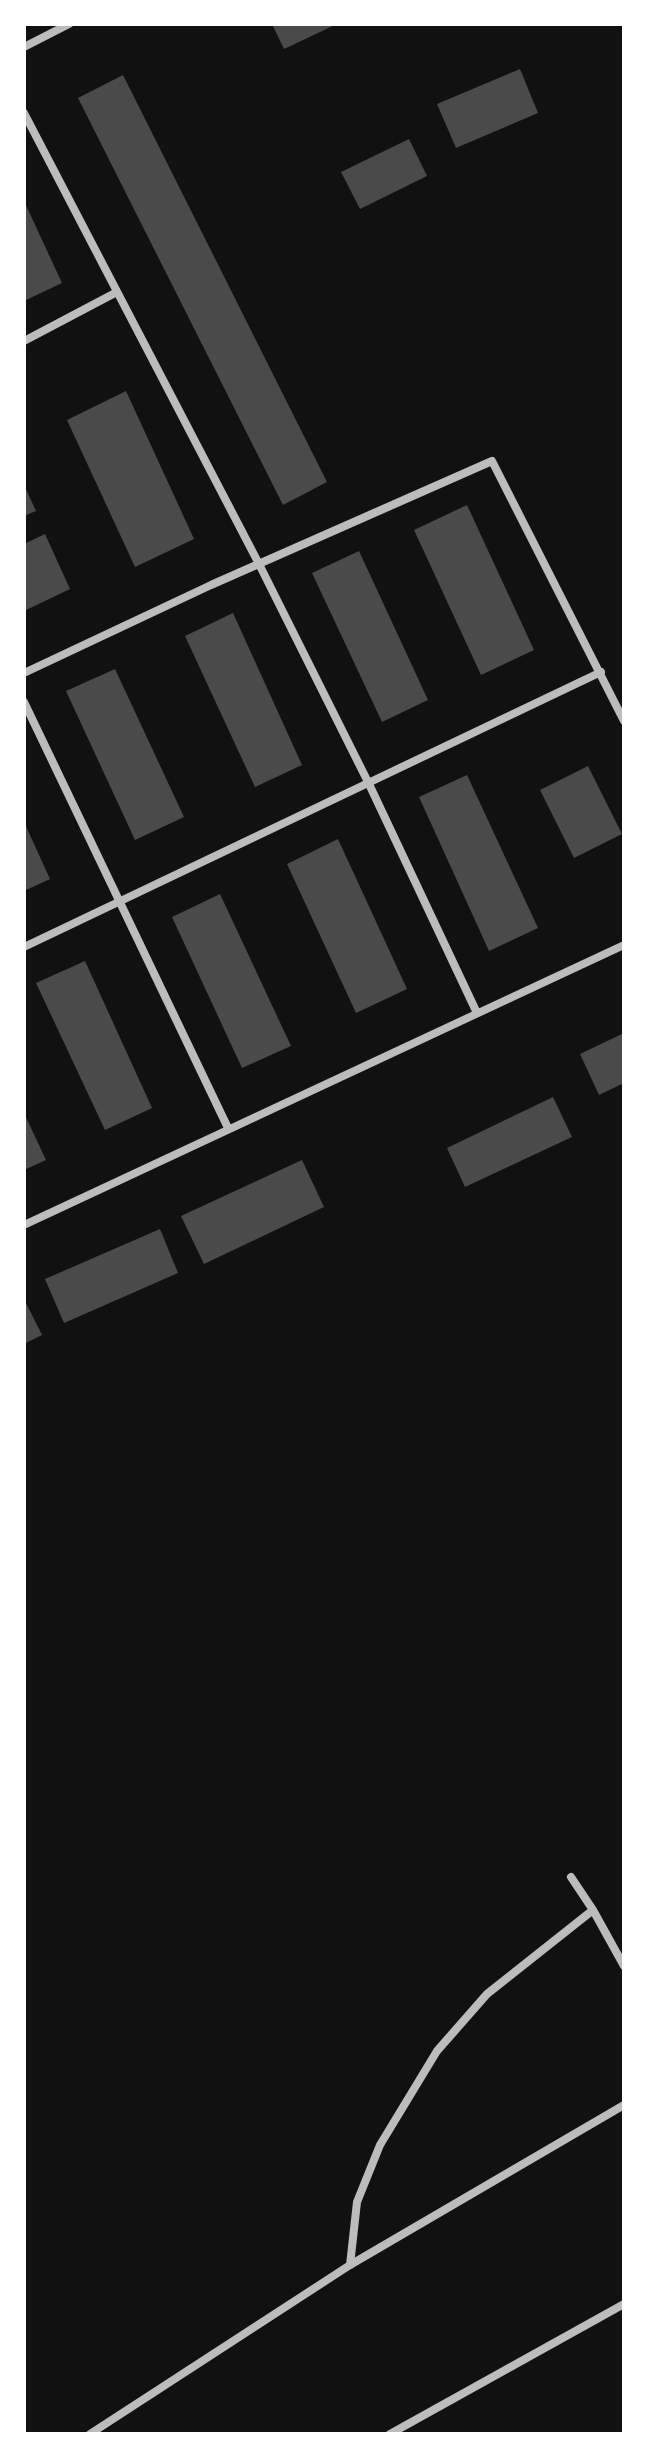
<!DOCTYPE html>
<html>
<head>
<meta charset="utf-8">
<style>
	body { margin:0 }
	#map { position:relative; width:648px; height:2458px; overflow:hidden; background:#111; font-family:Raleway,sans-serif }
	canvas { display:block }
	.frame { position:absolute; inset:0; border:26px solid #fff; pointer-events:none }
</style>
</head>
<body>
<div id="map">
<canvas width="648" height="2458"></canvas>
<div class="frame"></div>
</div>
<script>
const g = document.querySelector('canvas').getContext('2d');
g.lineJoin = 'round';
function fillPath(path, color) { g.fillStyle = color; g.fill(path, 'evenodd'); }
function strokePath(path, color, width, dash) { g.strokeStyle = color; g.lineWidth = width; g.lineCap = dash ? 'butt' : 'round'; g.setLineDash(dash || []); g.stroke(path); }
const building = new Path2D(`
	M272,24h65l-53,25z
	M520,69l18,44 -82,35 -19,-44z
	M123,75l204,407 -44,23 -205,-407z
	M409,139l18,37 -67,33 -19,-37z
	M24,201l38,82 -38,18z
	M126,391l68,148 -59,28 -68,-147z
	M24,485l12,26 -12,5z
	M467,505l67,145 -53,25 -67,-145z
	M45,534l25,55 -46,22v-67z
	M359,551l69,149 -46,22 -70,-149z
	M233,613l69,152 -47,22 -70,-151z
	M115,669l69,148 -49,23 -69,-149z
	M588,766l34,68 -48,24 -34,-68z
	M467,775l71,153 -49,23 -70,-154z
	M24,822l26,57 -26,12z
	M338,839l69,150 -51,24 -69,-149z
	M220,894l71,152 -49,22 -70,-151z
	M85,961l67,147 -47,22 -69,-147z
	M624,1033v50l-25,12 -19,-41z
	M553,1097l19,40 -107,50 -18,-39z
	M24,1113l22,47 -22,10z
	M302,1160l22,47 -120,57 -23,-48z
	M160,1229l18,44 -114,50 -19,-44z
	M24,1299l18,36 -18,9z`);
const minor = new Path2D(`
	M24,47l45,-23
	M24,113l235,451 110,220 108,229
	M24,341l93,-49
	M24,673l187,-88 281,-124 132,260
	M24,702l204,426
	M24,947l577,-275
	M24,1225l600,-280
	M571,1877l22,33 31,56
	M350,2265l7,-63 23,-57 57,-94 50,-57 106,-84
	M90,2434l260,-169 274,-160
	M390,2434l234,-130`);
fillPath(building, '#4a4a4a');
strokePath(minor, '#bcbcbc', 8);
</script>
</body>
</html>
